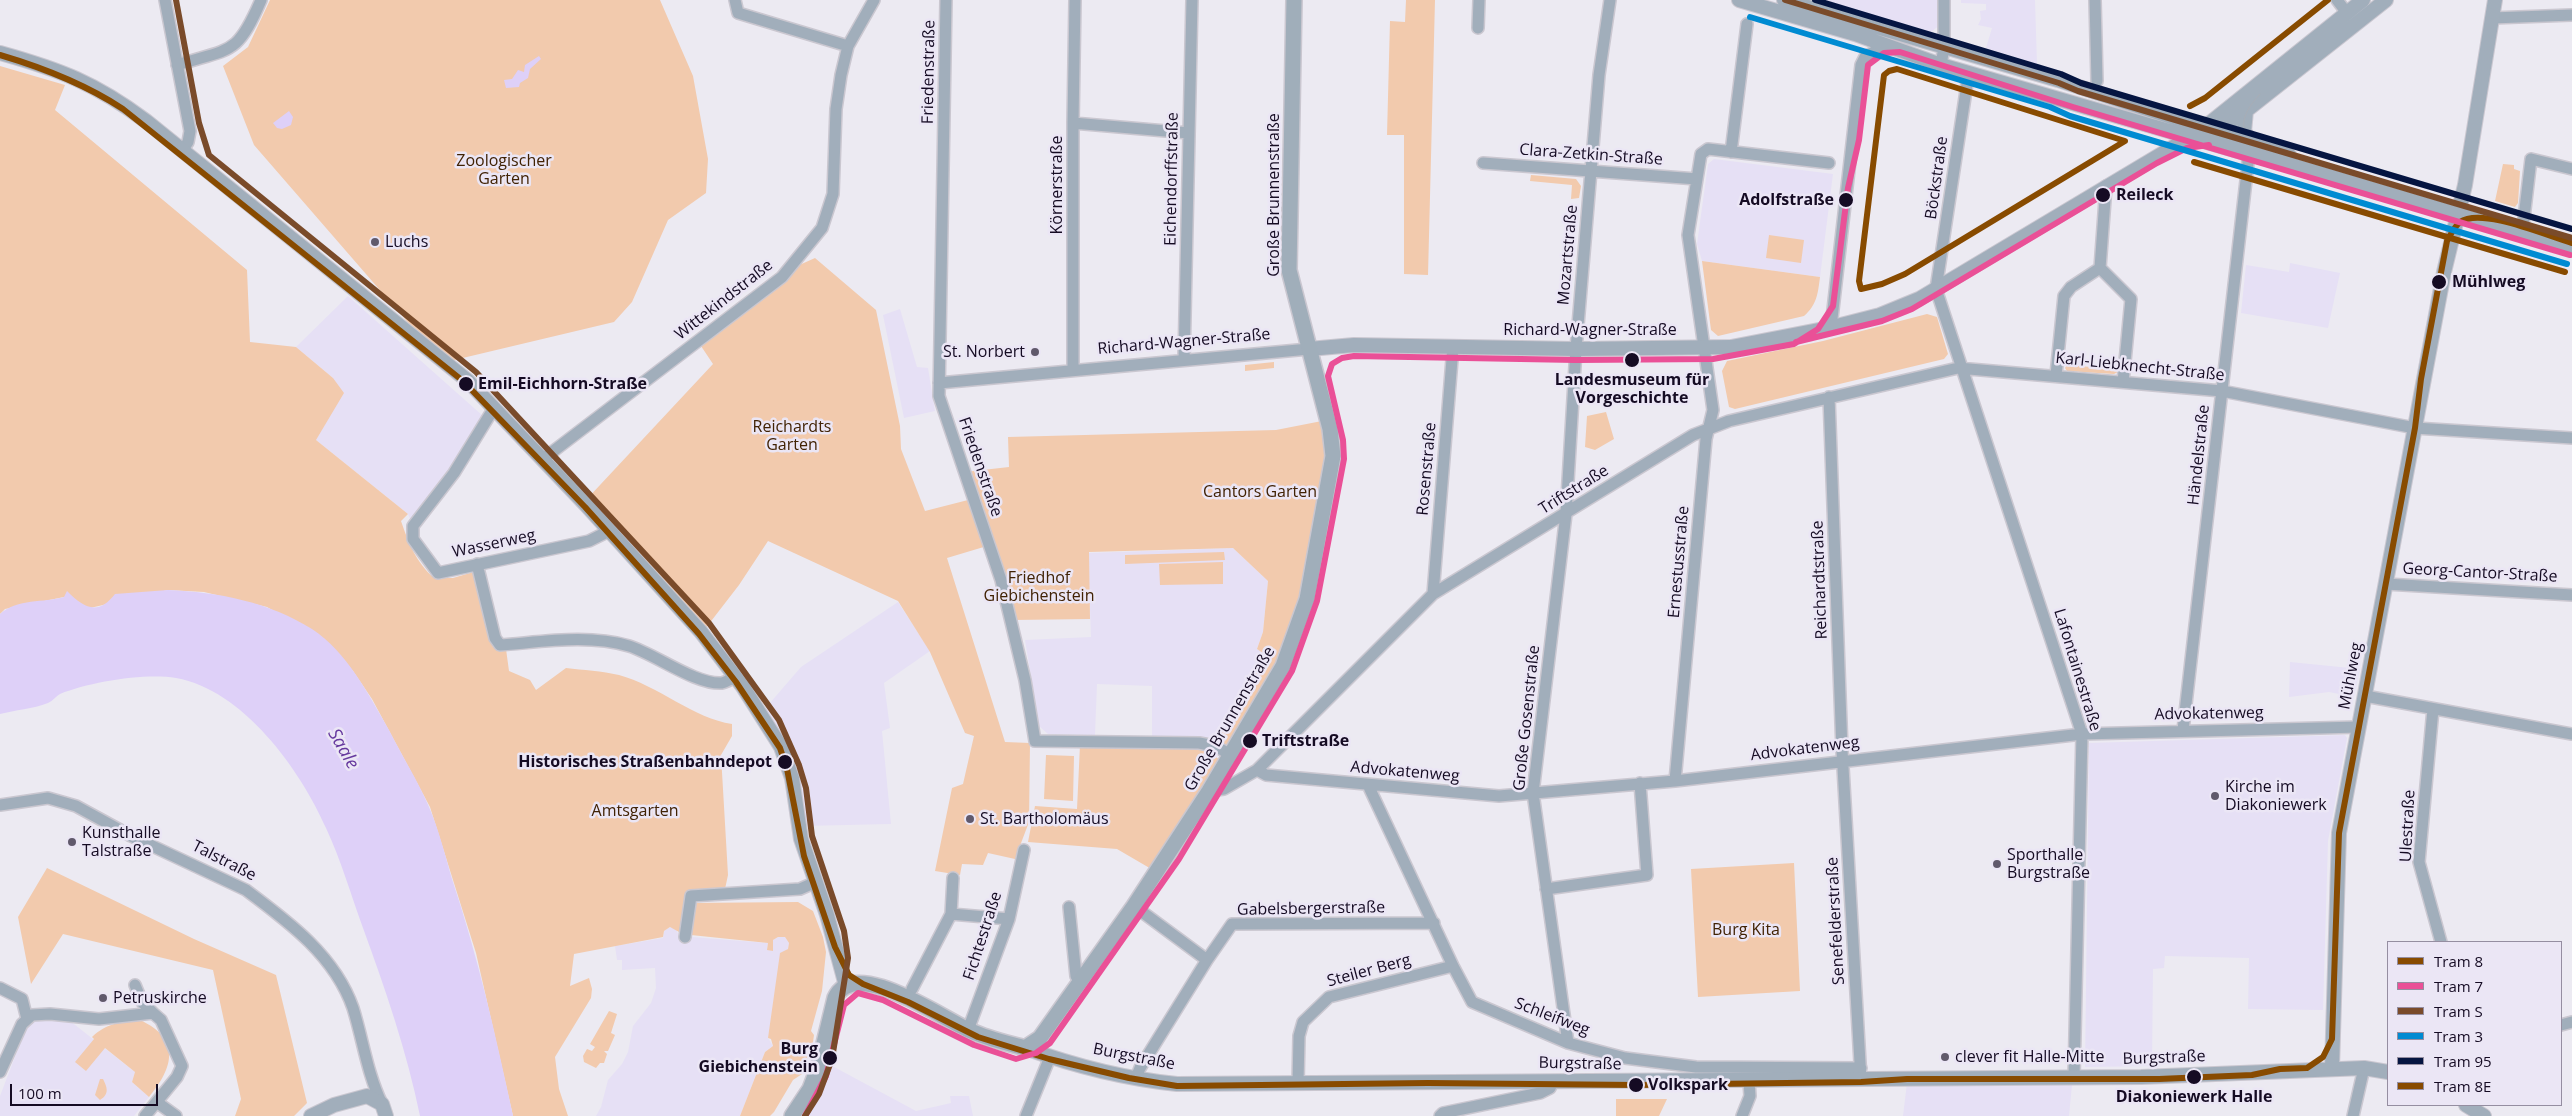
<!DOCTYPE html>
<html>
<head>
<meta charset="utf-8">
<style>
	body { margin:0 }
	#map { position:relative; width:2572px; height:1116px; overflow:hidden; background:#eceaf2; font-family:"Open Sans",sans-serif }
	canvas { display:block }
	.legend { position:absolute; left:2387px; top:941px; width:175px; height:165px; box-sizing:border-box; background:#ebe6f5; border:1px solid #958ea1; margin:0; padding:6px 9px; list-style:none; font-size:15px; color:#150b23 }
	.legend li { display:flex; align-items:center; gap:10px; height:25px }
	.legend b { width:25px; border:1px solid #958ea1 }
	.scale { position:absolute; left:10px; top:1084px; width:148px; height:22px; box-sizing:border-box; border:2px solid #150b23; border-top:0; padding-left:6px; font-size:15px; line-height:18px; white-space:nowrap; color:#150b23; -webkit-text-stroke:4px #ebe6f5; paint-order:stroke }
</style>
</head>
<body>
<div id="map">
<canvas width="2572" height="1116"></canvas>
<ul class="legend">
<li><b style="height:6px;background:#884b00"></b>Tram 8</li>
<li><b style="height:6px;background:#ea5097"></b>Tram 7</li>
<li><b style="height:6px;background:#7a4b2a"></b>Tram S</li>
<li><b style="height:6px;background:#008bd2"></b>Tram 3</li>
<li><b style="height:6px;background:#051541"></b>Tram 95</li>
<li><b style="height:6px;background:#884b00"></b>Tram 8E</li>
</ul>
<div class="scale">100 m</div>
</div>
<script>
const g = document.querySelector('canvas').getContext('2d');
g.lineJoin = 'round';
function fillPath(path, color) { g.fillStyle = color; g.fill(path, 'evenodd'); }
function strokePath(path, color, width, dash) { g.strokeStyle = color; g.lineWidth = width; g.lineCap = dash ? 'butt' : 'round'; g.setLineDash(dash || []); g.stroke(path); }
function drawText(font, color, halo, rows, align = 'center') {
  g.font = font + ' "Open Sans",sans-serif'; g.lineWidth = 5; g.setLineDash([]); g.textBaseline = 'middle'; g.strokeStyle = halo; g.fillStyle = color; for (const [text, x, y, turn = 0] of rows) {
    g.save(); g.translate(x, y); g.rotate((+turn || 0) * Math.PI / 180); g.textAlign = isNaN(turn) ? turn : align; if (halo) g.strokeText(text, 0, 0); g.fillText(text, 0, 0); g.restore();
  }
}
const built = new Path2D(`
	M1819,0h120l1,25 -9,7z
	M1961,0h74l2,64 -51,-16 6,-20 -14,-3 3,-6 -1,-8 6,-1v-6l-25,-1z
	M1714,159l119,15 -13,103 -118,-16 -5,-17 11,-80z
	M2290,263l50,10 -12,55 -87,-15 5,-48 43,7z
	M348,296l135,120 -70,110 -5,-12 -92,-74 17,-62 -37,-31z
	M900,309l17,58 11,1 7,43 -31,7 -21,-103z
	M1233,548l35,33 -5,51 -6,17 6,3 -47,86 -64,-2v-50l-55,-2 -2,51 -47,-1 -9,-8 -14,-86 66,-3 -3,-84z
	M898,602l32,49 -46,32 6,45 -8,3 9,93 -89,2 -39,-115 38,-44z
	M2290,662l70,7 -6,28 -25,-5 -40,5z
	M2345,735l2,3 -19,103 -5,169 -75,-1 1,-51 -84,-2 -1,12 -11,1 -1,97 -67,1 4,-324z
	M670,927l6,2 3,7 89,7 -1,7 6,-10 5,-3h7l4,6 -1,6 -3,3 -17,86 5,8 -8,6 -25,64h-144l5,-9 7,-27 14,-16 6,-12 5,-26 18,-23 5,-15 -1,-20 -33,2v-10h-5l-2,-14 48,-8 1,-7z
	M35,1019l35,2 65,51 -3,10 17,15 -15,19h-134v-20l26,-68z
	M823,1061l93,50 35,-8 -1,-7h19l4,20h-178z
	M1907,1083l165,2 -3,31h-166z`);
const green = new Path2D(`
	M270,0h390l33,76 15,83 -2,34 -38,27 -36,82 -18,20 -164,39 -32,-27 -164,-189 -31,-79 25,-19z
	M1406,0h29l-7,275 -24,-1v-139h-17l3,-114 15,1z
	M0,66l65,19 -10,25 192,160 3,72 46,5 37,31 11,15 -28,47 92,74 -7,7c8,23 15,41 33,57h19l24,-7 16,76 13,2 3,22 21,9 6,10 30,-22c17,2 36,3 53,7 38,10 76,44 113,49v12l-11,19 7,120 -3,14 -40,4 -1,37 -5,2 -9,-5 -6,4 -1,6 -89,17 -4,32 19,-8 3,11 -1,9 -36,59 4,32 9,27h-55l-37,-163 -46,-146 -58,-108 -19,-28 -26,-29 -60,-35 -63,-15 -36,-2 -78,18 -26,-11 -59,12 -5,5z
	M2503,164l11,1v4l6,2 -2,32 -3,4 -20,-6z
	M1531,175l45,4 5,7 -2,12 -8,1 1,-14 -42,-4z
	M1769,235l35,5 -3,23 -35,-5z
	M815,258l61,52 24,116 1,23 24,62 47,-12 15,47 -40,12 58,184 25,1 -1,79 -14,37 -27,-6 -5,12 -21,-1 -2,11 -25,-4 17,-83 11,-4 11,-48 -9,-3 -35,-81 -32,-51 -130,-60 -29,44 -34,44 -119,-129 127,-136 -16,-24 80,-65z
	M1702,261l118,16c-2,16 -3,28 -16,39l-86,20 -7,-6z
	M1927,314l10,3 11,37 -4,5 -209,50 -6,-2 -7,-36 5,-10 96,-20z
	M1274,362v6l-29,3v-6z
	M2067,365l48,4 3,3 -4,2 -47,-3 -2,-3z
	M1606,412l8,27 -19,11 -10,-3 2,-31z
	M1327,420l2,37 -34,172 -38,70 -33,51 -12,-6 51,-91 -6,-4 6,-17 5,-51 -35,-33 -144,4 1,67 -77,1 -48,-148 44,-5 -1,-30 268,-7z
	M1224,552l1,8 -100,4v-9z
	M1223,562v22l-63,1 -1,-21z
	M1080,745l117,1 22,13 -66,111 -36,-21 -89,-7 7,-36 42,3z
	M1046,755l28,1 -1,45 -29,-2z
	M1794,863l6,128 -102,6 -7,-128z
	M47,868l147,71 82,36 31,128 -13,13h-59l6,-17 -28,-129 -150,-36 -32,50 -13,-67z
	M798,902l15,9 10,26 3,15 -4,39 -11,40 3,4 -1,7 -11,32 -9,6 -19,32 -4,4h-30l25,-64 8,-6 -2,-7 -3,-1 12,-85 8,-4 1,-6 -4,-6h-7l-5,3v11l-6,-1 1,-7 -77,-8 -1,-32z
	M609,1011l8,3 -6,19 4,2 -7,16h-4l3,3 -3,9h-4l-4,5 -12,-6 -1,-6 4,-7 5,2 3,-4 -5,-3z
	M140,1020c41,19 34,47 9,77l-17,-15 3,-10 -30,-24 -19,23 -11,-9 19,-23 -2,-2c15,-14 28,-15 48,-17z
	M100,1079h3c4,8 7,15 -3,21l-5,-5z
	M1616,1099h51l-8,17h-43z`);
const water = new Path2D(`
	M539,56l2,3 -11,10 -2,9 -8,5 -1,4 -13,1 -2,-8 8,-1 6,-9 6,2 1,-7z
	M289,111l4,6 -2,8 -9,4 -5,-1 -4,-5z
	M168,590c50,2 101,12 144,39 35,23 57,66 77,101 13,26 29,51 40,77 10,23 16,48 23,72 26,78 44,157 61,237h-93c-13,-64 -35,-128 -57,-188 -12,-33 -22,-68 -37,-100 -26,-59 -83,-138 -150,-150 -32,-5 -86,4 -116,16 -4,2 -7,7 -12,9 -15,6 -33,7 -48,11v-100c18,-16 43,-11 64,-17l3,-6c17,17 31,25 48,3z`);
const minor = new Path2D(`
	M165,0l25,131 -2,11 -6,9
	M735,0l3,13 110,33
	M946,0l-7,396 62,184 24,100 10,61 164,2 16,3 16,9
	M2095,0l2,81
	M2337,0l10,13
	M2492,18l80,-3
	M1478,28l1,-28
	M177,65c54,-17 60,-9 84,-65
	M1941,65l3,-18v-47
	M1964,72l3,12 -31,205 146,445 -8,343
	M1073,123l116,10
	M1731,152l16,-128
	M1483,163l214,16
	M2106,186l-6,82 31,31 -8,83
	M2523,226l8,-67 41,10
	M1831,327l30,-262 4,-8 19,-11
	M1184,360l8,-360
	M1073,370v-247l2,-123
	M2056,375l8,-79 7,-9 29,-19
	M939,383l370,-34
	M1829,397l13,353 19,330
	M494,408l-40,65 -41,53v13l25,34 151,-32 20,-10
	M543,459l239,-182 40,-49 11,-34 3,-85 5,-34 7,-29 26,-46
	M477,564l18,74 5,7c42,-3 88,-11 129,1 26,8 67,39 93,37 4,-1 9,-4 14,-6
	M2386,584l186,11
	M1433,594l20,-247
	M2365,696l207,38
	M2433,709l-14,153 22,80
	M2183,730l65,-567 -1,-9
	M1257,770l9,5 233,21 176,-15 407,-47 277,-7
	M1675,781l31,-342 7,-29 -25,-175 13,-81 7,-5 121,14
	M1368,785l85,181 19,36 96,41 57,15 71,9 165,1
	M1209,791l15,-2 33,-19 176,-176 260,-159 36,-14 229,-53 264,23 193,37 157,10
	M0,805l48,-7 28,8 55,30 115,54c43,32 89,66 107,118 10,32 14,65 29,96
	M1546,889l101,-14 -7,-92
	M1134,906l73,54 -67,108 -4,10
	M1069,907l7,69 4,5
	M951,914l2,-36
	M685,937l6,-41 109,-7 16,-7
	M1207,960l25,-36 202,-1
	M135,985l7,17 11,11
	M0,988l22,11 5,20
	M912,989l39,-75 58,5
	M2561,1025l11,-3
	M968,1030l41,-111 15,-69
	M1568,1043l-35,-250 33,-279 10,-165 23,-274 11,-75
	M0,1072l22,-48 10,-9 18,-1 49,5 54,-6 8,7 21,46 -5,11 -32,39
	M1298,1083l1,-47 4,-14 26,-25 124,-31
	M158,1103l18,13
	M1026,1116l24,-59
	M1440,1116l3,-3 97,-20 10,-5 3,-7
	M1742,1116l8,-20 -1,-15
	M2353,1116l11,-48`);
const tertiary = new Path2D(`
	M1739,0l116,34 86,31 311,90 33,8 287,85
	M1784,0l274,80 231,75
	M0,53c61,17 95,30 146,68l322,260 118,124 115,127 42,55 38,60 11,31 9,61 26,76 19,71
	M2246,111l-2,21 11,13
	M2209,133l29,-16 148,-117
	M1309,349l45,-4 222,4 155,-2 98,-19 51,-13 39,-16 281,-168 163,-131
	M1025,1048c47,17 102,31 152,36l964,-7 223,-9 24,4
	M2332,1068l7,-235 105,-561 21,-87 30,-185
	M2466,1105l18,11
	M311,1116l23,-11 33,-9 15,8 4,12`);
const secondary = new Path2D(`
	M792,1116l18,-27 8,-21 17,-70c19,-43 109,22 136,33 17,8 36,12 54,17l15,-10 94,-132 75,-115 74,-125 24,-67 26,-143 -3,-27 -41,-159 5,-270`);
const tram = new Path2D(`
	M2260,94c-23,25 -23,41 8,58`);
const tram1 = new Path2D(`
	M0,55c44,13 85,29 123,54l340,272 122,126 114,127 37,48 44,66 7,21 17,87 31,91 14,28 14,9 45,18 70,35 71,22 80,19 48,8 251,-3 208,2 225,-3 46,-3h252l93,-4 28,-6 27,-1 16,-11 9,-18 7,-206 76,-405 6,-49 26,-138c4,-7 7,-14 13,-19 22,-15 87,14 112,21`);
const tram2 = new Path2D(`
	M1796,342l86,-21 30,-12 245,-146 30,-15 22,-3
	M805,1116l21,-40 18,-71 14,-12 25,7 91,45 42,14 20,-6 14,-10 129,-184 113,-188 25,-70 27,-142 -1,-19 -15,-64 4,-12 10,-6 12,-2 222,4 137,-1 81,-15 24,-15 15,-23 15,-118 11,-48 9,-75 16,-12 16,-1 173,55 497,148`);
const tram3 = new Path2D(`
	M176,0l23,123 10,32 267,217 233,251 70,97 20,45 7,23 6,48 32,95 4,27 -16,101 -13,35 -14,22
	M1785,0l274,83 19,8 494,147`);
const tram4 = new Path2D(`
	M1750,17l300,90 20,9 497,148`);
const tram5 = new Path2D(`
	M1815,0l246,74 20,9 491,146`);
const tram6 = new Path2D(`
	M1897,69l228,72 -220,133 -23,10 -21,5 -2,-8 25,-206 5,-4z
	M2190,106l15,-8 123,-98
	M2194,162l371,110`);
const markers = [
	[2103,195,8,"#150b23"],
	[1846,200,8,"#150b23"],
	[375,242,5,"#60596b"],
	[2439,282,8,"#150b23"],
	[1035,352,5,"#60596b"],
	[1632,360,8,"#150b23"],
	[466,384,8,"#150b23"],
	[1250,741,8,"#150b23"],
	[785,762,8,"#150b23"],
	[2215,796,5,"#60596b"],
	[970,819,5,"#60596b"],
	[72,842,5,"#60596b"],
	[1997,864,5,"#60596b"],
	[103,998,5,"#60596b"],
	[1945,1057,5,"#60596b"],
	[830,1058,8,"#150b23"],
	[2194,1077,8,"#150b23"],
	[1636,1085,8,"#150b23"]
];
const streetNames = [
	["Friedenstraße",929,72,-89],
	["Clara-Zetkin-Straße",1591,155,4],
	["Böckstraße",1937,178,-82],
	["Eichendorffstraße",1172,179,-89],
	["Körnerstraße",1057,185,-90],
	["Große Brunnenstraße",1274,195,-90],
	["Mozartstraße",1568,255,-85],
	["Wittekindstraße",724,300,-38],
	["Richard-Wagner-Straße",1590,330],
	["Richard-Wagner-Straße",1184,342,-5],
	["Karl-Liebknecht-Straße",2140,367,6],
	["Händelstraße",2199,455,-84],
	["Friedenstraße",980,467,71],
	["Rosenstraße",1427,469,-85],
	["Triftstraße",1574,490,-32],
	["Wasserweg",494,544,-12],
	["Ernestusstraße",1679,562,-85],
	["Georg-Cantor-Straße",2480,573,3],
	["Reichardtstraße",1820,580,-92],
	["Lafontainestraße",2077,670,73],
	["Mühlweg",2351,676,-79],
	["Advokatenweg",2209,714,-1],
	["Große Gosenstraße",1527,718,-84],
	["Große Brunnenstraße",1230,719,-60],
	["Advokatenweg",1805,749,-7],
	["Advokatenweg",1405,772,5],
	["Ulestraße",2408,826,-87],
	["Talstraße",224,861,27],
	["Gabelsbergerstraße",1311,909,-1],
	["Senefelderstraße",1836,921,-93],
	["Fichtestraße",983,936,-72],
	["Steiler Berg",1369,971,-15],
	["Schleifweg",1552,1017,21],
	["Burgstraße",1134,1057,11],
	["Burgstraße",2164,1058,-2],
	["Burgstraße",1580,1064,1]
];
const parkNames = [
	["Zoologischer",504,161],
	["Garten",504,179],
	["Reichardts",792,427],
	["Garten",792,445],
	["Cantors Garten",1260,492],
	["Friedhof",1039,578],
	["Giebichenstein",1039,596],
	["Amtsgarten",635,811],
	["Burg Kita",1746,930]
];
const stopNames = [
	["Reileck",2116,195],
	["Adolfstraße",1834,200,"right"],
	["Mühlweg",2452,282],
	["Landesmuseum für",1632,380,"center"],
	["Vorgeschichte",1632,398,"center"],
	["Emil-Eichhorn-Straße",478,384],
	["Triftstraße",1262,741],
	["Historisches Straßenbahndepot",772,762,"right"],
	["Burg",818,1049,"right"],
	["Giebichenstein",818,1067,"right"],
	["Volkspark",1648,1085],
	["Diakoniewerk Halle",2194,1097,"center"]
];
const poiNames = [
	["Luchs",385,242],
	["St. Norbert",1025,352,"right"],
	["Kirche im",2225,787],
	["Diakoniewerk",2225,805],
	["St. Bartholomäus",980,819],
	["Kunsthalle",82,833],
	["Talstraße",82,851],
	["Sporthalle",2007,855],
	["Burgstraße",2007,873],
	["Petruskirche",113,998],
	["clever fit Halle-Mitte",1955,1057]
];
const waterNames = [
	["Saale",343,749,60]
];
fillPath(built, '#e6e0f5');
fillPath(green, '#f2caad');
fillPath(water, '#ded0f8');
strokePath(minor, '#cac7d0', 14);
strokePath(tertiary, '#cac7d0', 16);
strokePath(secondary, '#cac7d0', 18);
strokePath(minor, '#a1aebb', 11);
strokePath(tertiary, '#a1aebb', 14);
strokePath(secondary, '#a0aeba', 15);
strokePath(tram, '#a8adb6', 1);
strokePath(tram1, '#884b00', 6);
strokePath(tram2, '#ea5097', 6);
strokePath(tram3, '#7a4b2a', 6);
strokePath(tram4, '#008bd2', 6);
strokePath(tram5, '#051541', 6);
strokePath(tram6, '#884b00', 6);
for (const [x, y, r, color] of markers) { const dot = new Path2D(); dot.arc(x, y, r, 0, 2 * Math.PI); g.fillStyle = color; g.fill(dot); strokePath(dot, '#ebe6f5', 2); }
drawText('16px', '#150b23', '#ebe6f5', streetNames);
drawText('16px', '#412204', '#ebe6f5', parkNames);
drawText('bold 16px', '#150b23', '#ebe6f5', stopNames, 'left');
drawText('16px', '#150b23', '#ebe6f5', poiNames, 'left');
drawText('italic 18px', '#66399e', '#ebe6f5', waterNames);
</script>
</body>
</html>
